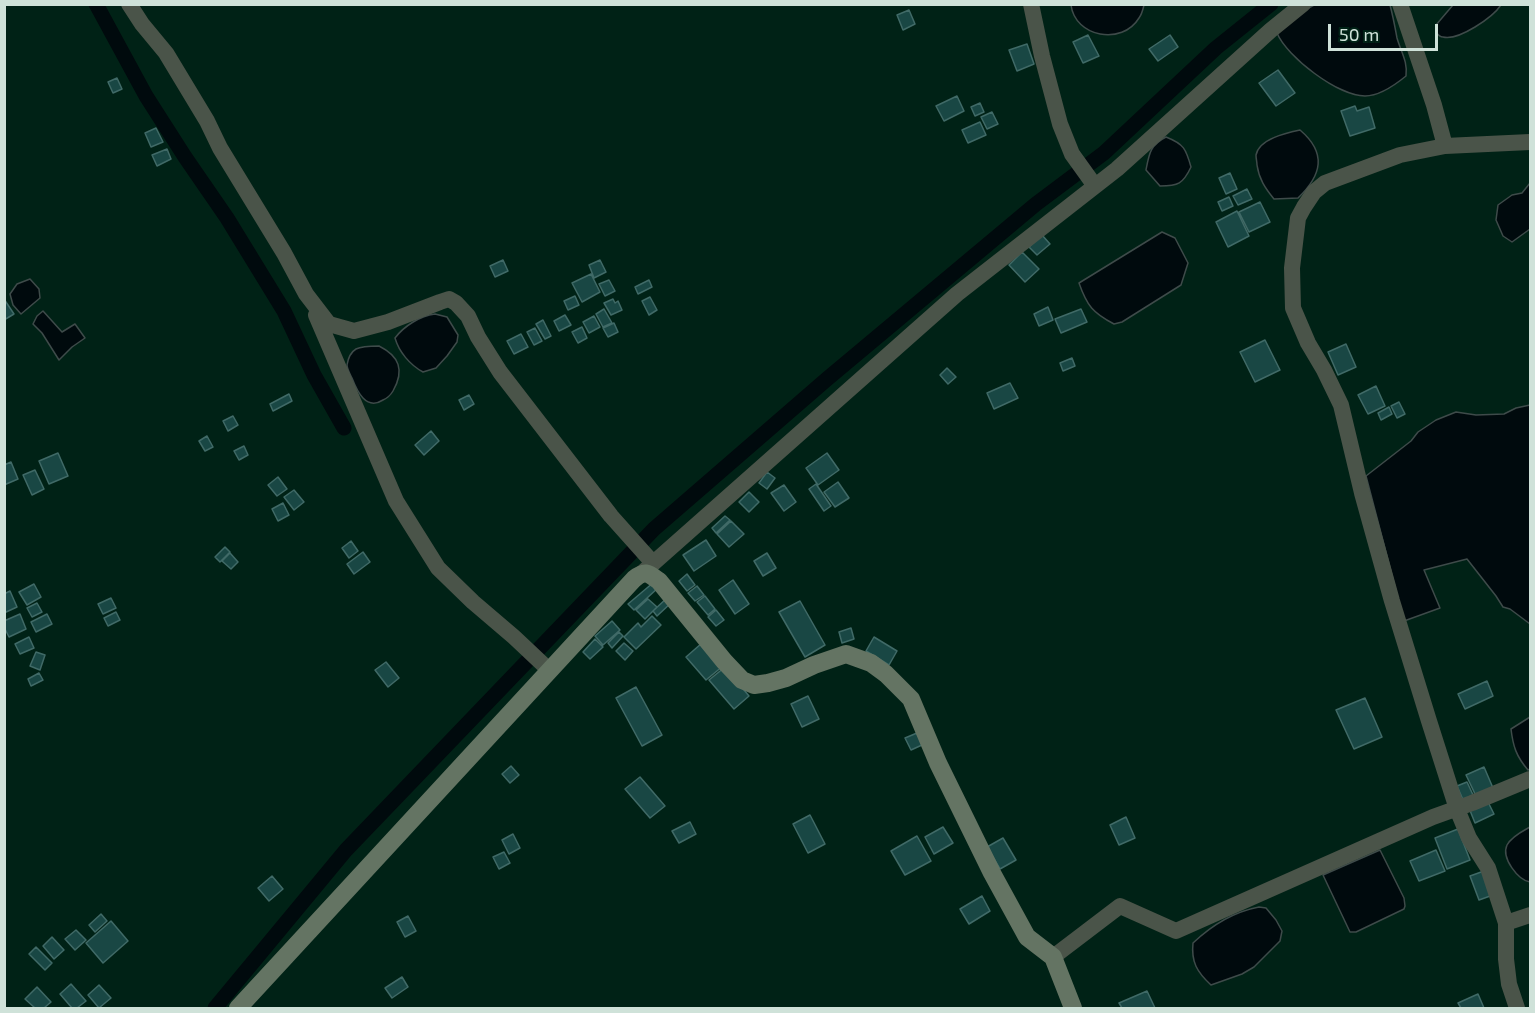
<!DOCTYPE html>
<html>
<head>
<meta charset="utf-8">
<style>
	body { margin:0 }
	#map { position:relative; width:1535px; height:1013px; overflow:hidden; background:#002216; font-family:"Exo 2",sans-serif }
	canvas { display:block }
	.frame { position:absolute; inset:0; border:6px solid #cfe2d9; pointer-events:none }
	.scale { position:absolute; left:1328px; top:24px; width:110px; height:27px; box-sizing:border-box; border:3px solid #cfe2d9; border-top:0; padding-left:8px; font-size:18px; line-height:21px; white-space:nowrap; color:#cfe2d9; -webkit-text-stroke:4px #002216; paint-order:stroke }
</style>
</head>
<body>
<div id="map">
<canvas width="1535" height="1013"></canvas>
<div class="frame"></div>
<div class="scale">50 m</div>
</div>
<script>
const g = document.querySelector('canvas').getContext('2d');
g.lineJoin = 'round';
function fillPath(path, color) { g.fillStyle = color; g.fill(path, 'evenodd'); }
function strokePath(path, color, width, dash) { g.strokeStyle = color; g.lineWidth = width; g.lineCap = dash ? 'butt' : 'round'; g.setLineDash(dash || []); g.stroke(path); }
const water = new Path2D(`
	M1071,5v-1l73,1c-1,4 -2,9 -5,13 -17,28 -64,19 -68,-13z
	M1314,5h76c3,11 5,22 7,33 4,14 11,24 9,38 -11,9 -26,20 -41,20 -27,0 -78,-39 -88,-63l23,-20z
	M1453,5v-1l48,1c-8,12 -42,36 -58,32 -3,0 -5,-2 -7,-5v-7z
	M1300,130c27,23 22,45 -2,68l-24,1c-9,-11 -15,-20 -17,-34 0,-3 -1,-6 -1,-10 3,-16 30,-22 44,-25z
	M1166,137c18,7 20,12 25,30 -8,17 -13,19 -31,19l-14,-16c3,-16 4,-25 20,-33z
	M1530,183v46l-18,13 -9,-6 -7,-16 2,-15 14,-10 10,-2z
	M1162,232l13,6 13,25 -7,22 -59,37 -8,2c-21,-11 -27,-18 -35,-41z
	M30,279l9,10 1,9 -19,16 -8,-9 -3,-11 7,-10z
	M43,311l19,21 13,-8 10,14 -13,9 -13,13 -17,-27 -9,-9 4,-8z
	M435,314l12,3 11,18 -1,7 -10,14 -11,12 -13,4c-13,-7 -24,-20 -28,-34 9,-12 25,-22 40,-24z
	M379,346c20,10 26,24 14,45 -3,5 -5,7 -10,9 -17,11 -26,-9 -31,-22 -2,-4 -5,-9 -5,-13 1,-6 4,-13 9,-16 6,-3 16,-3 23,-3z
	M1530,405v219l-20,-15 -7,-2 -7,-11 -29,-37 -43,11 16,38 -36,13 -38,-145 45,-35 7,-9 18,-12 20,-8 20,3 28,-1 12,-6z
	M1530,717v52l-2,1c-12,-14 -15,-24 -17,-41z
	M1530,827v55c-12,-2 -29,-24 -23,-37 5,-9 16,-14 23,-18z
	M1380,850l24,48 1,8 -1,3 -48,23h-6l-27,-57z
	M1259,907l7,1 10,12 6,11 -2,10 -26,26 -12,7 -31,11c-14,-13 -20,-23 -18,-42 19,-18 40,-31 66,-36z`);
const canal = new Path2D(`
	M96,4l50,92 39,61 42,61 57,93 30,64 30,53
	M215,1008l131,-158 308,-321 173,-150 209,-175 68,-51 112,-105 55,-44`);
const building = new Path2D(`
	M909,10l6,14 -12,6 -6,-15z
	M1088,35l11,21 -16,7 -10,-21z
	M1170,35l8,12 -20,14 -9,-12z
	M1027,44l7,20 -17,7 -8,-21z
	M1278,70l17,23 -19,13 -17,-23z
	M117,78l5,11 -9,4 -5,-11z
	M957,96l7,15 -20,10 -8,-15z
	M980,103l4,9 -9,4 -4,-9z
	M1355,106l2,5 12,-4 6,21 -25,8 -9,-25z
	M992,112l6,12 -11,5 -6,-12z
	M980,122l6,13 -18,8 -6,-13z
	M156,128l7,14 -12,5 -6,-14z
	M167,149l4,10 -14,7 -5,-11z
	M1230,173l7,16 -11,5 -7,-16z
	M1247,189l5,10 -14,6 -5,-9z
	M1229,197l4,9 -11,5 -4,-9z
	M1260,202l10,20 -21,10 -10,-20z
	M1237,211l12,25 -21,11 -12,-25z
	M1042,235l8,9 -13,11 -8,-8z
	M1022,252l17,17 -14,13 -16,-17z
	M503,260l5,11 -13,6 -5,-11z
	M600,260l6,12 -12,6 -5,-13z
	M591,274l9,18 -18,10 -10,-19z
	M609,280l6,11 -10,5 -6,-12z
	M649,280l3,7 -14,7 -3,-7z
	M575,296l4,9 -11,5 -4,-9z
	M650,297l7,13 -8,5 -7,-14z
	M4,299l10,15 -10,6z
	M613,299l2,4 3,-2 4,9 -11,5 -7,-12z
	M1048,307l5,13 -14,6 -5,-12z
	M604,309l8,14 -9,4 -7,-13z
	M1081,309l6,13 -26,11 -6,-14z
	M565,315l6,10 -12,6 -5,-10z
	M594,316l6,11 -11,6 -6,-11z
	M543,320l8,16 -6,3 -9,-15z
	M614,323l4,9 -10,5 -5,-9z
	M582,327l5,11 -9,5 -6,-11z
	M535,328l7,13 -8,4 -7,-13z
	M521,334l7,13 -14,7 -7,-13z
	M1265,340l15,30 -25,12 -15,-30z
	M1346,344l10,23 -18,8 -10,-23z
	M1072,358l3,8 -12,5 -3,-8z
	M947,368l9,9 -8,7 -8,-9z
	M1010,383l8,15 -24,11 -7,-16z
	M1376,386l9,20 -17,8 -10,-19z
	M289,394l3,7 -19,10 -3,-7z
	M469,395l5,9 -10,6 -5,-10z
	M1399,402l6,12 -8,4 -6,-12z
	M1389,407l3,7 -11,6 -3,-7z
	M233,416l5,9 -10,6 -5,-10z
	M431,431l8,10 -15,14 -9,-10z
	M207,436l6,11 -8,4 -6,-10z
	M244,446l4,9 -9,5 -5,-9z
	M58,453l10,23 -19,8 -10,-23z
	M827,453l12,17 -21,15 -12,-17z
	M11,462l7,17 -14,6v-20z
	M35,470l9,19 -12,6 -9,-20z
	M767,472l8,6 -8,11 -8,-6z
	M278,477l9,12 -10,7 -9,-11z
	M838,482l11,16 -14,9 -11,-15z
	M816,484l15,22 -7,5 -15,-22z
	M784,485l12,17 -12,9 -13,-18z
	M294,490l10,12 -10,8 -10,-13z
	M749,492l10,10 -10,10 -10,-10z
	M283,503l6,12 -11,6 -6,-12z
	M725,516l5,4 -14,13 -4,-5z
	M731,521l13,13 -15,13 -12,-13z
	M706,540l10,16 -22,15 -11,-16z
	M351,541l7,10 -9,7 -7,-10z
	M225,547l5,5 -10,10 -5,-5z
	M363,552l7,10 -16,12 -7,-10z
	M230,553l8,9 -7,7 -9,-8z
	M767,553l9,15 -13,8 -9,-15z
	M687,574l8,11 -8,6 -8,-10z
	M733,580l16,24 -14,10 -16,-24z
	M654,582l5,5 -25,23 -6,-6z
	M34,584l7,13 -14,8 -8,-13z
	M697,586l7,9 -9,6 -7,-8z
	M10,591l7,16 -13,6v-19z
	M705,596l10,13 -7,6 -11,-13z
	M668,597l4,5 -15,14 -4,-5z
	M111,598l5,10 -13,6 -5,-10z
	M648,599l9,8 -12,12 -9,-9z
	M800,601l25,44 -20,12 -26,-45z
	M37,603l5,9 -10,5 -5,-9z
	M716,610l8,10 -8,6 -8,-9z
	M116,612l4,8 -12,6 -4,-8z
	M20,614l6,15 -17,8 -5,-10v-6z
	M47,614l5,10 -16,8 -5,-10z
	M652,616l9,9 -25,24 -12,-12 14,-14 3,4z
	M612,621l8,9 -17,15 -8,-9z
	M851,628l3,11 -12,4 -3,-11z
	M619,632l4,4 -11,12 -4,-5z
	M29,637l5,11 -14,6 -5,-10z
	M874,637l23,14 -8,14 -23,-14z
	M595,639l8,8 -13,12 -7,-7z
	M624,643l9,8 -8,9 -9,-9z
	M702,643l21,23 -17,14 -20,-23z
	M36,652l9,3 -5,15 -10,-4z
	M386,662l13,16 -11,9 -13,-17z
	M725,667l24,29 -15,13 -25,-29z
	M39,673l4,7 -12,6 -3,-7z
	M1487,681l6,15 -28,13 -7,-15z
	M636,687l26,48 -20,11 -26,-48z
	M808,696l11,23 -17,8 -11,-23z
	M1365,698l17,39 -28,12 -18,-39z
	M917,733l5,12 -11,5 -6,-12z
	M511,766l8,9 -9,8 -8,-9z
	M1484,767l9,21 -17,8 -10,-21z
	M640,777l25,29 -15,12 -25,-29z
	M1467,782l7,15 -10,5 -7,-16z
	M1487,800l7,14 -19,9 -6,-15z
	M810,815l15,29 -17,9 -15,-29z
	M1126,817l9,21 -16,7 -9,-20z
	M690,822l6,12 -17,9 -7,-12z
	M943,827l10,16 -19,11 -9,-17z
	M1458,829l12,31 -23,9 -12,-31z
	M513,834l7,14 -11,6 -7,-14z
	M917,836l14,25 -26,14 -14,-24z
	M1003,838l13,22 -16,9 -13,-22z
	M1436,850l9,21 -26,10 -9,-20z
	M504,852l6,11 -11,6 -6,-12z
	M1484,871l9,24 -14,5 -9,-24z
	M272,876l11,13 -14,12 -11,-13z
	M982,896l8,15 -21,13 -9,-15z
	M101,914l6,7 -12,11 -6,-7z
	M408,916l8,15 -11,6 -8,-15z
	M111,921l17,20 -25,22 -17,-20z
	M76,930l10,10 -11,10 -10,-11z
	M52,937l12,13 -10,9 -11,-13z
	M36,947l16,16 -7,7 -16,-16z
	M402,977l6,10 -16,11 -7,-10z
	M71,984l15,17 -9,7h-5l-12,-14z
	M99,985l12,13 -12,10 -11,-13z
	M37,987l14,15 -7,6h-9l-10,-9z
	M1147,991l8,17h-33l-3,-5z
	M1478,994l6,14h-23l-3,-5z`);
const street = new Path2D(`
	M129,4l13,20 24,29 41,68 13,27 64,105 22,41 23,30 25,7 34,-9 52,-20 9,-3 7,4 12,13 10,21 22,35 111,144 42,47
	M1031,4l11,52 18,68 12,30 23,32
	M1400,4l34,101 11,41
	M316,315l80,186 42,67 35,34 41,35 35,33
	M641,574l316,-280 160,-125 154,-139 32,-26
	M1506,923l24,-8
	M1053,957l67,-51 56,25 257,-114 39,-14 58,-24
	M1517,1008l-8,-24 -3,-25v-36l-18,-55 -19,-30 -12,-29 -28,-88 -37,-120 -30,-108 -21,-88 -17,-35 -16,-27 -15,-35 -1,-40 6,-50 6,-11 10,-15 11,-9 75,-28 45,-9 85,-4`);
const secondary = new Path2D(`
	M238,1008l396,-429c11,-9 14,-6 25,2l65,80 18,19 12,5 14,-2 18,-5 28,-13 32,-11 25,9 15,11 25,25 27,64 54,110 35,64 26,20 20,51`);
fillPath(water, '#000a0d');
strokePath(water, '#3e4b4a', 1.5);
strokePath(canal, '#000a0d', 15);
fillPath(building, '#194744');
strokePath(building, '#406a67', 1.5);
strokePath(street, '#4a5449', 16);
strokePath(secondary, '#647463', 18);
</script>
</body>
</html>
